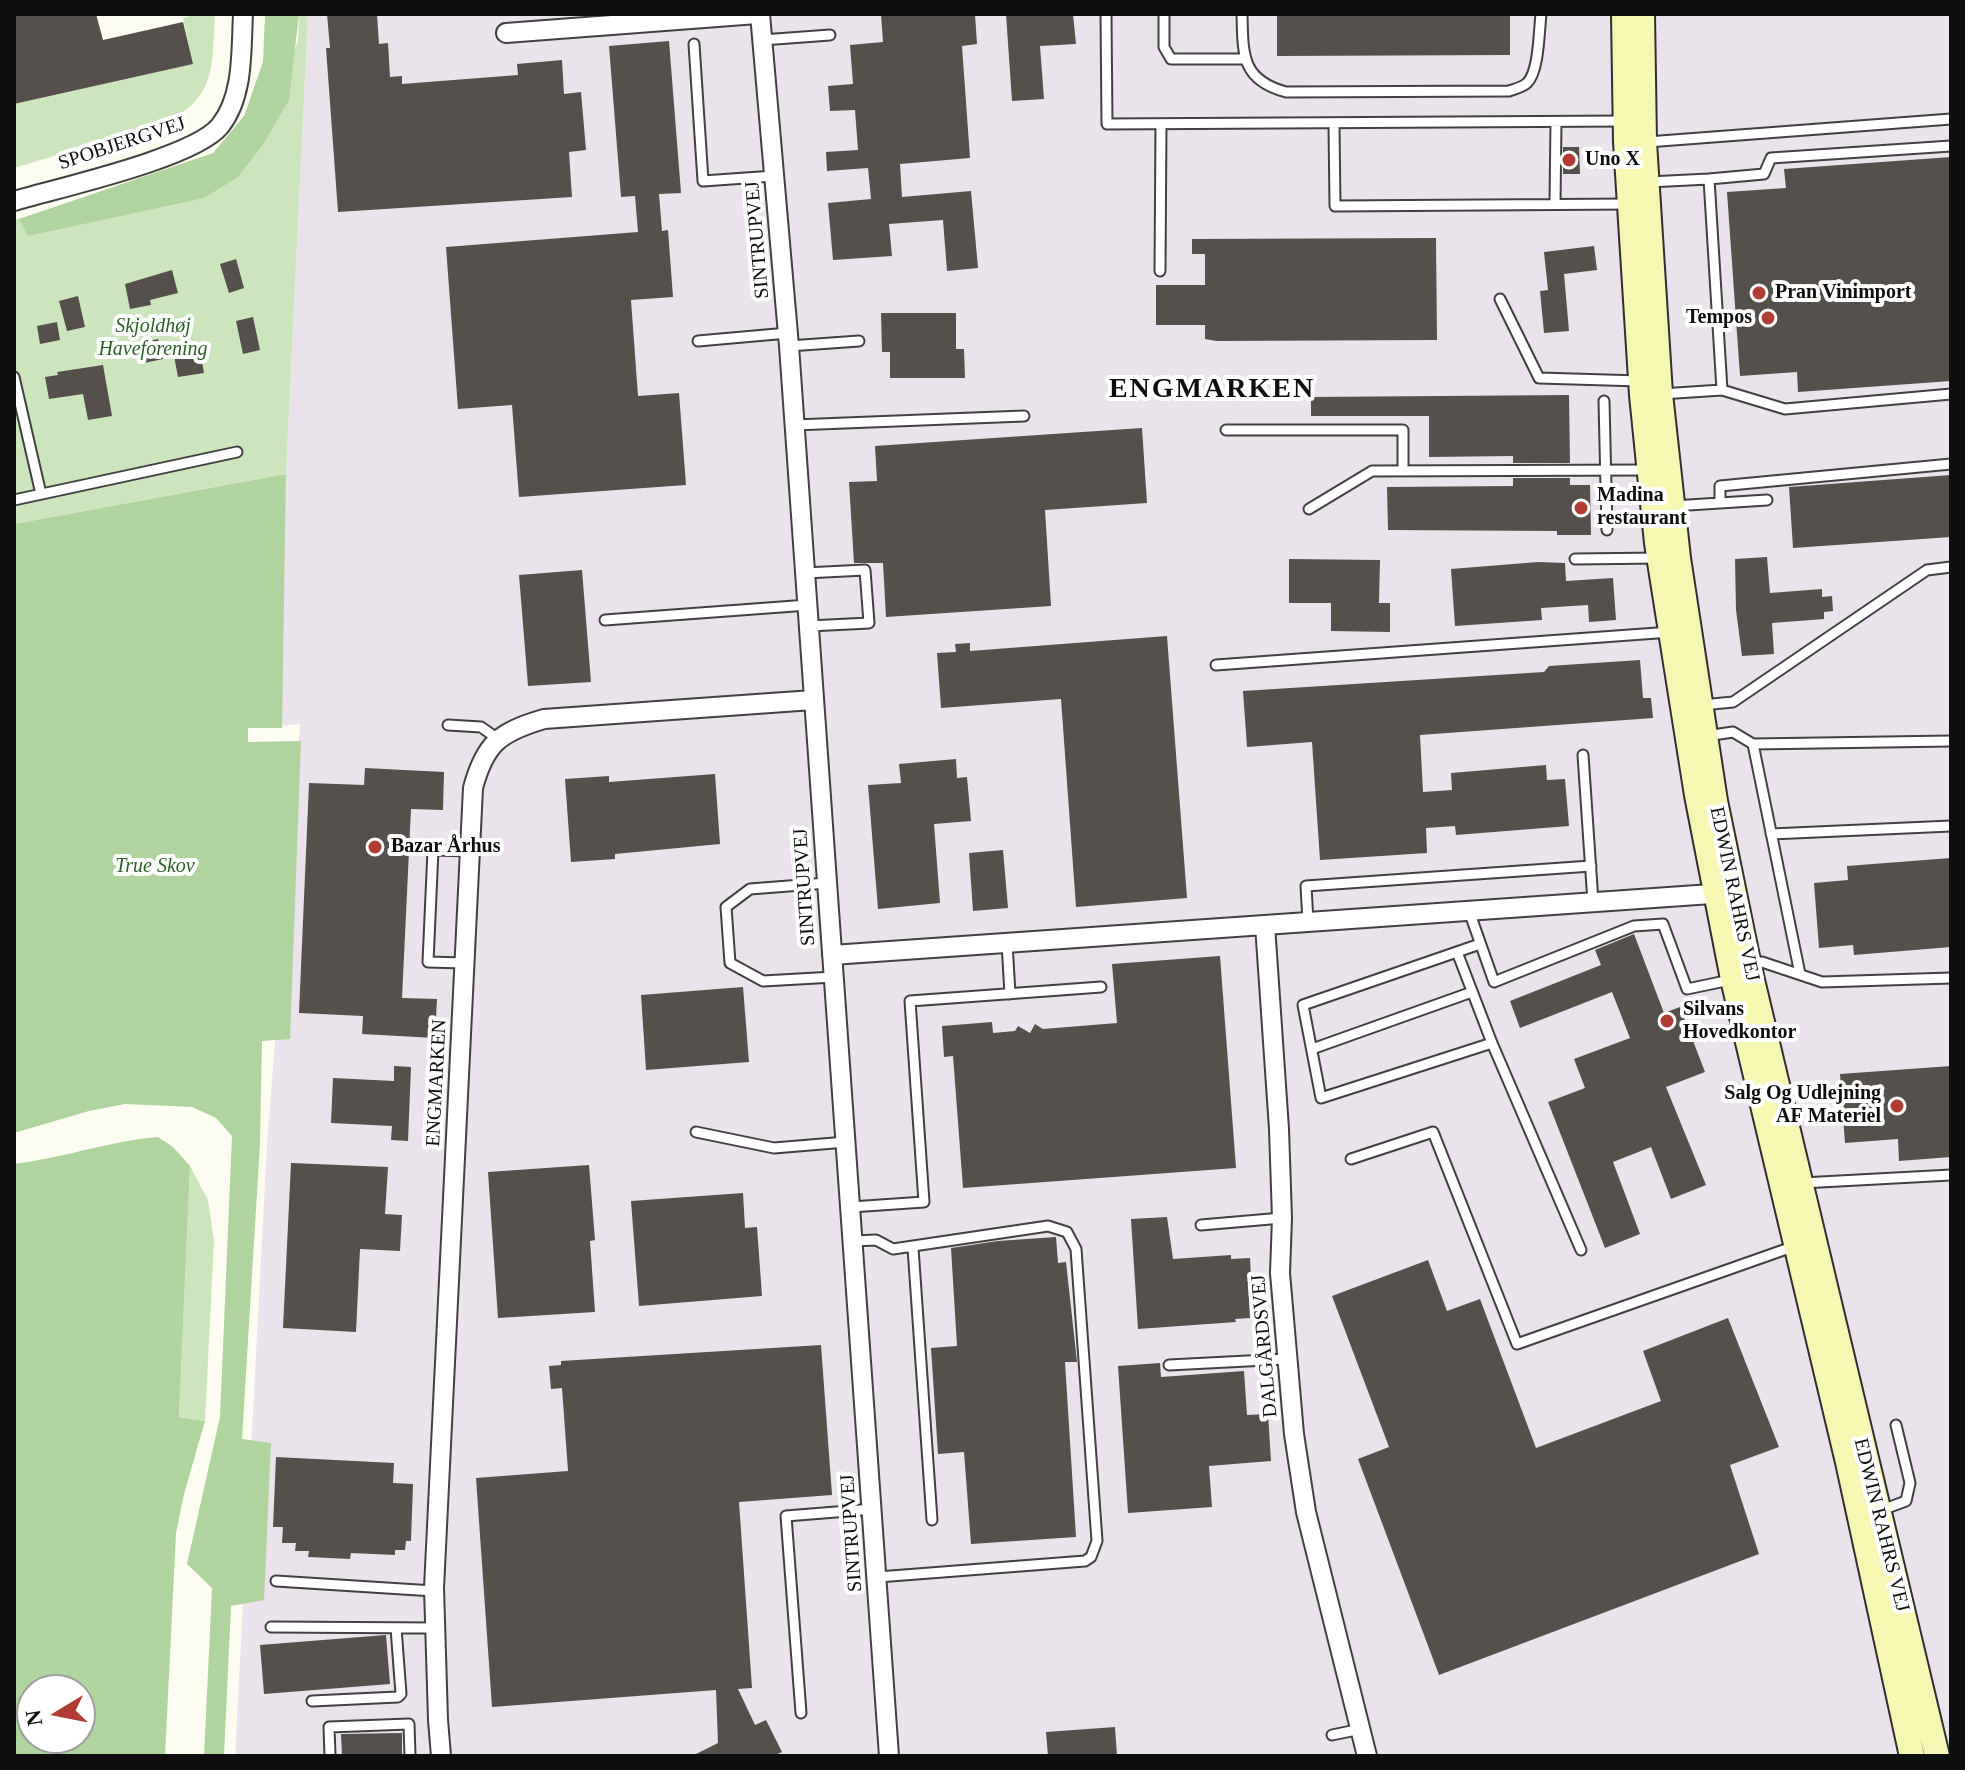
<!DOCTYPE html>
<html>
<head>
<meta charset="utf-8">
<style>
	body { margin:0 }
	#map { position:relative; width:1965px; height:1770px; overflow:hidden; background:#fdfcf0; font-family:"Times New Roman",serif }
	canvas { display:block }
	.frame { position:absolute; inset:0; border:16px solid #0e0e0e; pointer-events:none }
	.north { position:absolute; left:16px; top:1674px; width:80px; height:80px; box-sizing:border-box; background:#fff; border:2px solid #9f9f9f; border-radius:50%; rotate:260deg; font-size:22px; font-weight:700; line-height:32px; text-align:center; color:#0e0e0e }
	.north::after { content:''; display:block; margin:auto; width:28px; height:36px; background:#b03c34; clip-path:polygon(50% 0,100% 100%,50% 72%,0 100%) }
</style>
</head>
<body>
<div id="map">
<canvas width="1965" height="1770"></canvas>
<div class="frame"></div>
<div class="north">N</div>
</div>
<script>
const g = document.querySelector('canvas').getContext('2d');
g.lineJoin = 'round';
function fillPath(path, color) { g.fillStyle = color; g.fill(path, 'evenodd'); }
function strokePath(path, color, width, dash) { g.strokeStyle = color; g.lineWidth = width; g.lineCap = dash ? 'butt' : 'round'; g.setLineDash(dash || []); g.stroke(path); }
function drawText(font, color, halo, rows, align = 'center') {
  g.font = font + ' "Times New Roman",serif'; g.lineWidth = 8; g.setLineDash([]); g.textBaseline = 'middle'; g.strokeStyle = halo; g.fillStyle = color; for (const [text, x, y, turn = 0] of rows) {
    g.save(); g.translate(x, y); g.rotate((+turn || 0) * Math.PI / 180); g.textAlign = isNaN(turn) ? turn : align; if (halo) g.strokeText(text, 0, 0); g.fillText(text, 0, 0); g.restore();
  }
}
const industrial = new Path2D(`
	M308,14h1643v1742h-1716l32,-612 33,-420 -26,3z`);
const green = new Path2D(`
	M195,14h20c-3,52 2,84 -51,109l-150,45v-64l178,-40 -9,-46z
	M299,14h9l-22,460 -272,50v-304l235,-61 49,-118z
	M190,1166l18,34 6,41 -9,180 -26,-4z`);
const forest = new Path2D(`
	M265,14h34l-10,86 -25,43 -26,34 -34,21 -176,38 -9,-17 194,-66 31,-37 19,-54z
	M286,474l-4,254h-34v14l53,-1 -11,298 -28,2 -2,102 -18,296 29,4 -7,157 -33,6 -7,150h-20l8,-168 -25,-24 33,-147 12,-281 -16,-18 -24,-11 -67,-3 -36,7 -75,22v-609z
	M158,1137l15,10 17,19 -11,251 26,4 -21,73 -8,39 -11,223h-151v-592c49,-6 95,-23 144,-27zM32,1690h48v48h-48z`);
const building = new Path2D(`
	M14,14h82l7,26 80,-18 10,42 -179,40z
	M327,14h50l2,30 9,-1 2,34 12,-1v8l116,-9 -1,-11 45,-4 2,34 17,-2 5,58 -17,2 3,45 -234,15 -12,-164h4z
	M881,14h94l2,30 -15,2 8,112 -70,6 2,33 69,-6 7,77 -31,3 -4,-51 -54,4 3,32 -59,4 -5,-57 43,-4 -3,-31 -41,3 -1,-19 32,-2 -3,-40 -25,1 -2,-25 25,-2 -3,-39 33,-3z
	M1006,14h67l3,30 -36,2 4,53 -32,2z
	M1277,14h233v41l-233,1z
	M669,41l12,152 -22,1 3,37 6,-1 5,67 -42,3 7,96 41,-3 7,92 -167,12 -7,-92 -54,4 -12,-162 192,-15 -3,-36 -14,1 -12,-151z
	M1563,147h16l1,27h-17z
	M1951,157v224l-153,11 -1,-20 -57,4 -13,-184 59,-4 -2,-19z
	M1436,238l1,102 -221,1 -11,-2v-14h-49v-40h49v-31h-13v-15z
	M1594,246l3,24 -33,4 5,57 -25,2 -4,-42 8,-1 -4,-38z
	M236,259l8,29 -15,5 -9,-29z
	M172,270l6,23 -28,7 1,5 -21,4 -5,-25z
	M78,296l7,31 -18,4 -8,-30z
	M881,313h75v36h8l1,29h-75v-26h-8z
	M253,317l7,33 -17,4 -7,-33z
	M57,322l3,18 -20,4 -3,-18z
	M158,339l5,20 -19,4 -5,-20z
	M200,351l4,22 -26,4 -4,-21z
	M103,365l9,51 -24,4 -5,-26 -34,5 -4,-22 13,-2 -1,-3z
	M1569,395l1,68h-57v-7l-84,1v-41h-118v-19z
	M1142,428l5,75 -102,7 6,96 -165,11 -3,-54h-29l-5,-81 28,-1 -2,-35z
	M1951,475v62l-158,11 -4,-61z
	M1513,478h57v7h20l1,50h-34v-4l-169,-1 -1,-43 126,-1z
	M1767,557l3,36 52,-4v8l10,-1 1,15 -9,1v7l-52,4 2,31 -32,2 -6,-46 -1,-51z
	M1289,559l91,1 -1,43h11v29l-59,-1v-28h-42z
	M1538,562l27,1 1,18 47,-3 3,42 -27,2 -1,-17 -47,3 1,12 -87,6 -4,-57z
	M582,570l9,112 -63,4 -9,-111z
	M1167,636l20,262 -111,9 -15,-208 -120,9 -4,-55 19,-1 -1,-8 15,-1v8z
	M1640,660l3,38h8l2,20 -233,17 3,57 29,-2 -1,-17 95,-8 1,15 18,-1 4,47 -113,9 -1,-9 -29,2 1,25 -107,7 -8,-118 -65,5 -4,-56 301,-19 5,-6z
	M956,759l1,19 10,-1 4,44 -37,3 6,79 -62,6 -10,-124 33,-2 -2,-19z
	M365,768l79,4 -1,38 -32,-1 -9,189 35,1 -2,39 -73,-4 1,-18 -64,-3 10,-230 55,2z
	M715,774l5,70 -105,10v5l-44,3 -6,-83 44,-3v6z
	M1003,850l5,58 -35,3 -4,-58z
	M1951,858v89l-97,8 -1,-10 -34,3 -5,-65 34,-3 -1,-14z
	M1634,934l30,79 16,-6 25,65 -39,15 40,98 -35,14 -20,-52 -38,15 27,72 -35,14 -57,-146 37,-14 -11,-29 56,-21 -18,-46 -92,36 -10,-27 91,-36 -6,-15z
	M1220,956l16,212 -273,20 -10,-132 -9,1 -2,-31 50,-4 1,11 22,-2 3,-5 12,7 5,-9 8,5 74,-6 -5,-59z
	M743,987l6,75 -103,8 -5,-75z
	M394,1066l17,1 -3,74 -17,-1 1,-14 -61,-3 2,-45 61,3z
	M1951,1066v91l-52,4 -1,-22 -53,4 -5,-69z
	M291,1163l97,4 -3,47 17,1 -2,36 -40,-2 -4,83 -73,-4z
	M589,1165l6,75 -5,1 5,71 -97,6 -10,-146z
	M743,1193l2,35 12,-1 5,69 -123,10 -8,-105z
	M1167,1217l6,42 58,-4v4l19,-1 2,40h-3l1,20 -15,1 1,3 -98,7 -7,-110z
	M1056,1237l2,26 8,-1 11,100h-12l11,175 -105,7 -7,-92 -26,2 -7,-106 26,-2 -6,-98 47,-7z
	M1428,1260l19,51 33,-12 56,149 125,-47 -18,-50 85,-33 51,129 -49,18 29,89 -320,121 -81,-216 31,-12 -57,-151z
	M821,1345l11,150 -93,7 13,186 -14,1 17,36 11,-5 16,32 -9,4h-81l26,-13 -2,-53 -224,17 -16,-229 92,-7 -6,-83 -11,1 -2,-23 12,-1v-4z
	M1160,1363l1,14 83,-6 3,44 21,-1 3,47 -62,5 3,41 -84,6 -10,-147z
	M276,1457l118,6 -1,20 20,1 -2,57h-5l-1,9h-10v5l-44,-2 -1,6 -42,-2 1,-6h-14l1,-8h-14l1,-16h-10z
	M386,1635l4,49 -126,10 -4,-49z
	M1115,1727l2,29h-69l-2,-24z
	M402,1733v23h-60l-1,-22z`);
const lane = new Path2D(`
	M1106,14l1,110 517,-3
	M1164,14v33l7,12h74
	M1242,14c1,40 -1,66 44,78l223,-1c6,-2 14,-4 18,-8 12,-11 12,-52 14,-69
	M762,40l68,-5
	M694,44l9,137 71,-5
	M1334,125l1,81 295,-2
	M1647,142l304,-23
	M1709,179l55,-5 7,-16 180,-12
	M1648,182l61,-3 13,211 -61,4
	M1555,204l1,-82
	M1160,271l1,-147
	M1500,299l39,79 101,3
	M698,341l90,-8
	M789,346l70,-5
	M14,377l27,117
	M1722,390l63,19 166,-15
	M1604,401l3,129
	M794,425l230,-9
	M1226,430h177v41
	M14,500l223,-48
	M1720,503v-17l231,-22
	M1673,506l94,-6
	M1309,509l63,-38 277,-1
	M1575,559l85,-1
	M805,573l60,-3 4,53 -60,3
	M605,620l203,-15
	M1216,665l455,-33
	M1702,705l31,-3 194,-132 24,-3
	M448,725l33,2 17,12
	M1706,736l27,-4 20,12 198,-3
	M1753,744l47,230
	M1583,755l10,147
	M1771,834l180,-8
	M827,883l-77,6 -24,18 4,56 33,18 71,-4
	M1469,911l25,71 140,-56 29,-2 24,65 43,-9
	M1308,922l-2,-36 285,-20
	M1007,943l3,51
	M1480,944l-177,61 18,93 171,-55
	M1457,952l35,91 89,207
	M464,963l-36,-1 5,-112 37,1
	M1751,963l11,-1 60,20 129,-4
	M1312,1049l160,-57
	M696,1132l78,16 72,-6
	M1351,1159l82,-27 84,212 278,-98
	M1802,1183l149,-8
	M851,1207l73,-5 -14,-201 191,-14
	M1201,1225l81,-7
	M853,1241l23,-1 17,9 155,-23 19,6 9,17 21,292 -6,16 -6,4 -207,16
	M913,1248l19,272
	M1169,1365l117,-6
	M1879,1511l27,-10 4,-18 -14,-58
	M276,1581l158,10
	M271,1627l164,1
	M312,1701l86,-4 3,-3 -5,-66
	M801,1713l-15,-197 87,-7
	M1332,1735l29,-6
	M330,1756l-1,-29 80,-3 1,32`);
const street = new Path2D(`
	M760,14l29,332 100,1410
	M506,33l251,-19
	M14,201c44,-13 180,-43 206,-75 24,-30 21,-75 23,-112
	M1265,925l14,204 3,89 -2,55 14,161 12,78 61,244
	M832,955l894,-62
	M441,1756l-3,-36 -4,-132 39,-800c12,-45 27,-56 71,-69l269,-19`);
const secondary = new Path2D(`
	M1624,14l2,128 16,253 15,148 40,252 36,184 115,483 64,294
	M1642,14l2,128 16,252 18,164 37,243 36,175 186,780`);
const markers = [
	[1569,160,8,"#b03c34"],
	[1759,293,8,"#b03c34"],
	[1768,318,8,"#b03c34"],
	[1581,508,8,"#b03c34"],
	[375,847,8,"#b03c34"],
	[1667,1021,8,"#b03c34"],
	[1897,1106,8,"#b03c34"]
];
const streetNames = [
	["SPOBJERGVEJ",122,144,-18],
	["SINTRUPVEJ",758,240,-95],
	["SINTRUPVEJ",805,887,-94],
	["EDWIN RAHRS VEJ",1734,894,78],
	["ENGMARKEN",437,1083,-87],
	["DALGÅRDSVEJ",1265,1346,-95],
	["EDWIN RAHRS VEJ",1881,1525,76],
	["SINTRUPVEJ",852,1533,-94]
];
const poiNames = [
	["Uno X",1585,160],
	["Pran Vinimport",1775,293],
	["Tempos",1752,318,"right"],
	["Madina",1597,496],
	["restaurant",1597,519],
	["Bazar Århus",391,847],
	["Silvans",1683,1010],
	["Hovedkontor",1683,1033],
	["Salg Og Udlejning",1881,1094,"right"],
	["AF Materiel",1881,1117,"right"]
];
const parkNames = [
	["Skjoldhøj",153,327],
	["Haveforening",153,350],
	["True Skov",155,867]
];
const districtNames = [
	["ENGMARKEN",1212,390]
];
fillPath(industrial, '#ebe3eb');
fillPath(green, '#cde5bd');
fillPath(forest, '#b0d49e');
fillPath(building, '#55504b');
strokePath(lane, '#414141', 13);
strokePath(street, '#414141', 22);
strokePath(secondary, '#303030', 28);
strokePath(lane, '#fff', 9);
strokePath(street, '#fff', 18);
strokePath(secondary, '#f6f7b2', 24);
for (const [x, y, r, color] of markers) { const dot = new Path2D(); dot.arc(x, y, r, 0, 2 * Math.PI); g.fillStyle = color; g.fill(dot); strokePath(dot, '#fff', 3); }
drawText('20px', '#0e0e0e', '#fff', streetNames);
drawText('bold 20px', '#0e0e0e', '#fff', poiNames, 'left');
drawText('italic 20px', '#2a5f25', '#fff', parkNames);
g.letterSpacing = '2px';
drawText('bold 28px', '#0e0e0e', '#fff', districtNames);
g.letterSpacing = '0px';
</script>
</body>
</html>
